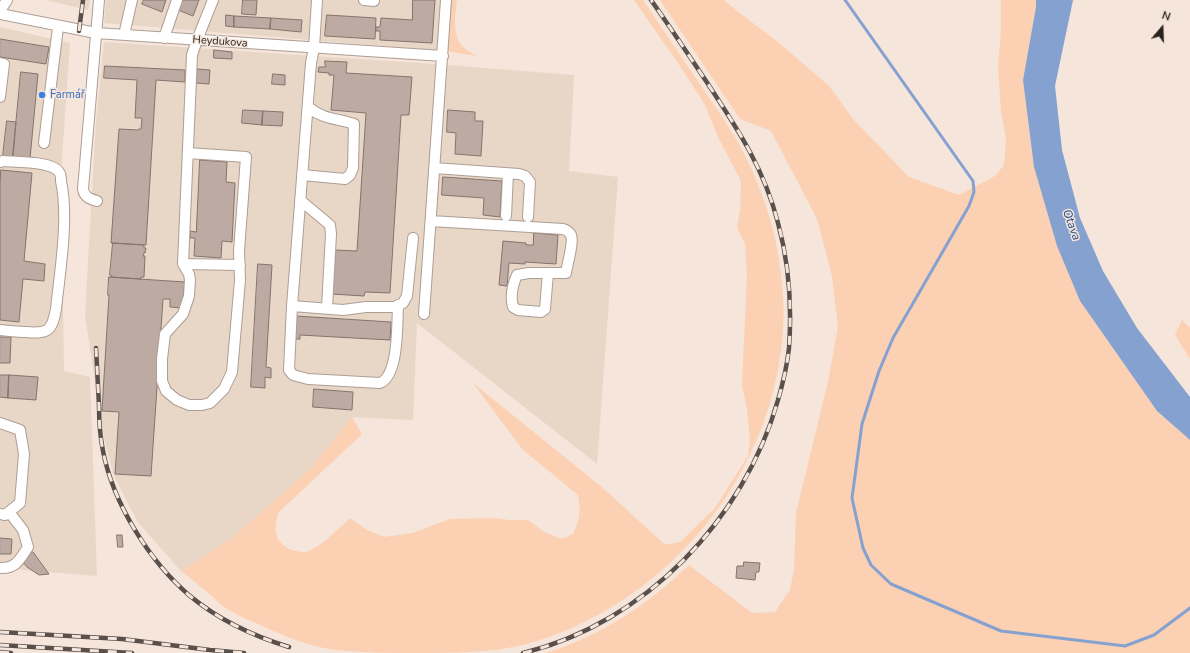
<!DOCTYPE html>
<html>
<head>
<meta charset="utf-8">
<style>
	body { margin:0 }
	#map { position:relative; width:1190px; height:653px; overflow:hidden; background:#f5e5da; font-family:"Nunito Sans",sans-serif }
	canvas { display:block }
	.north { position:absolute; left:1142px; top:8px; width:40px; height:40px; -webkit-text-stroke:3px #f5e5da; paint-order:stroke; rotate:19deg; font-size:11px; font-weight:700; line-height:16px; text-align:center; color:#28221e }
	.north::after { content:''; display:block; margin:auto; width:14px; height:18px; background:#28221e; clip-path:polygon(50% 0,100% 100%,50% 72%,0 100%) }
</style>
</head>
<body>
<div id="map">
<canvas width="1190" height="653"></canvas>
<div class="north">N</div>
</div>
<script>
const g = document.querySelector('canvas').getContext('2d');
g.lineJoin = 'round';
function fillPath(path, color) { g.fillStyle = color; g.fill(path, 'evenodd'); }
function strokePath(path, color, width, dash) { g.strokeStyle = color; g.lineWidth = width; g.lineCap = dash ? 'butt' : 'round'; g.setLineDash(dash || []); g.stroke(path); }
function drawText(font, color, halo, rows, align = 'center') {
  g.font = font + ' "Nunito Sans",sans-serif'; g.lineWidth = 3; g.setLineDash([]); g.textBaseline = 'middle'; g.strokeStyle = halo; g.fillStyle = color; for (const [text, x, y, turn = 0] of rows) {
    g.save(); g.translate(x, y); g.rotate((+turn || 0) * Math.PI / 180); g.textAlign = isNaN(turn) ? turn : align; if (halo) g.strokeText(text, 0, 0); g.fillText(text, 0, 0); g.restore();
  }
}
const industrial = new Path2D(`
	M46,0h44l-2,10z
	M106,0h344l-4,51 -342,-28z
	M0,27l70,16 -9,130 3,198 26,6 7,199 -97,-8z
	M104,42l330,22 140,11 -5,96 49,6 -21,287 -180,-141 -4,97 -61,-3 -41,51 -80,71 -50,32 -44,-50 -24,-47 -10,-41 -18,-117 11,-194z`);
const green = new Path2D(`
	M450,0h7c-2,15 -5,35 6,47 4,4 10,7 14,9l-31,-5z
	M634,0h9c18,27 37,55 56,83 17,25 36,51 49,79 16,33 28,70 32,106 4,27 5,56 1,82 -17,137 -121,257 -254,294 -37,9 -72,9 -110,9 -29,0 -59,0 -88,-4 -27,-5 -47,-14 -71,-25 -9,-4 -19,-8 -27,-13 -7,-3 -13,-9 -18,-14 -11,-9 -21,-18 -32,-26l50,-32 80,-71 41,-51 10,17 -83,78c-7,18 -4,34 17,39 4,1 9,2 13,0 16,-8 28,-21 41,-33l17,12 17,7 29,-4 37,-14 42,-1 18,2h18l16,12 18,7 11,-5c7,-15 8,-23 5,-39l-56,-46 -49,-66 130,105 61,56h7l9,-2 35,-34 33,-52 2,-15 -3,-32 -5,-24 5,-111 -2,-30 -8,-17 3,-16 1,-30 -22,-42 -15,-36 -26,-40z
	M660,0h64l13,11 41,31 51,44 24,33 56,58 50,18 36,-19 9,-11 2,-26 -5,-27 -3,-47 3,-33v-32h35v7l-13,73 11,87 23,79 23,55 77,110 33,29v213h-644c53,-16 103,-49 143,-88l63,48 23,-1 15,-22 4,-20 2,-57 32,-131 10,-55 -6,-51 -15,-57 -46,-88 -31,-12z
	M1182,320l8,8v31l-15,-24z`);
const water = new Path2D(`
	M1036,0h37l-18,86 7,64 18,68 23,53 34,57 53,69v43l-33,-29 -77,-110 -23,-55 -23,-79 -11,-87 13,-73z`);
const stream = new Path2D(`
	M845,0l128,181 1,11 -5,14 -76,132 -14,33 -17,53 -10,74 11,50 8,17 20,19 110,47 124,15 29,-11 36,-27`);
const building = new Path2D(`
	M144,0h22l-4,12 -20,-8z
	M182,0h17l-6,16 -15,-6z
	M243,0h14l-1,15 -14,-1z
	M413,0h22l-3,43 -52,-3v-9h-4v-4h4l1,-9 31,2z
	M226,15l8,1v11l-8,-1z
	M327,15l49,3 -1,21 -50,-3z
	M234,16l37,2 -1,11 -36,-2z
	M271,18l31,2 -1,12 -31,-3z
	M0,39l49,8 -3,17 -46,-7z
	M214,50l18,2v7l-18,-1z
	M325,61l22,1 -1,11 66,4 -3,38h-8l-11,178 -25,-1 -1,4 -32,-2 2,-44 23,1 9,-138 -35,-3 3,-35h-5v-2l-11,-1 1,-5h6z
	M105,66l80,4v12l-29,-2 -10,165 -35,-2 8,-114 19,1 1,-1h2l1,-11h-7l2,-38 -33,-2z
	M197,69l13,1 -1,14 -13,-1z
	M21,72l17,2 -8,85 -17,-2z
	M273,74l12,1v10l-13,-1z
	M243,110l20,1 -1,14 -20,-2z
	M448,110l27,2v9h8l-2,35 -26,-2 1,-21 -9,-1z
	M263,111l20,1 -1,14 -20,-1z
	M7,121l9,1 -3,35 -10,-1z
	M200,160l27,2 -1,20 9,1 -3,59 -10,-1 -1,17 -27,-2 1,-18h-5v-7l6,1z
	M1,170l31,3 -8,88 21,3 -1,17 -21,-2 -4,43 -19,-2v-133z
	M443,177l59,4 -2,36 -17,-2 1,-17 -42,-3z
	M534,233l24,2 -2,29 -31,-2v2l-16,-1 -2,23 -8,-1 4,-44 23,2v2h7z
	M113,243l31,2v3h2l-1,5h-1l-1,3h2l-1,21h-3v2l-30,-2v-2h-1z
	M258,264l14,1 -6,102 5,1v10l-6,-1v11l-14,-1z
	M109,277l76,5 -3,26 -12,-1v-8h-7l-12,177 -36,-2 4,-62 -17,-1 7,-116h-1z
	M296,316l95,6 -1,18 -90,-5v4h-6z
	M0,337h11l-1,26h-10z
	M0,375h9l-1,23 -8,-1z
	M9,375l29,2 -2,23 -28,-2z
	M314,389l39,3 -1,18 -39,-3z
	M117,535h5l1,12h-5z
	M0,538l12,1 -1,15h-11z
	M33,552l16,22 -10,1 -12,-8 -5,-6z
	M744,562l16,1 -1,9h-3l-1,8 -19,-2 1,-12h6z`);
const minor = new Path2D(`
	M317,0l-3,48 -3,15 -19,243 51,4 23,-3h29l8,-4 4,-7 6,-58
	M364,0l10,1
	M0,11l7,-11
	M0,14l96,19 347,23
	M124,35l8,-35
	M164,38l13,-38
	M0,63l4,1 -4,33
	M44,143l14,-116
	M188,153l58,4 -7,94 1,29 -8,92 -8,17 -14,14 -8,2h-13l-12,-5 -11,-9 -4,-10v-22l3,-25 18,-20 6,-18 1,-16 -1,-6 -6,-10 9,-209 5,-15 16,-40
	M0,162l3,-1c13,1 49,0 56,11 2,2 2,7 2,9 8,37 -1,90 -5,128 -4,22 -8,25 -30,23 -9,0 -17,-1 -26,-2
	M434,168l85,6 6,2 5,6 -2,35
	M302,175l43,4 5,-4 3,-7 1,-44c-18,-6 -30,-4 -46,-17
	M300,200l30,25 1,9 -4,74
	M97,201c-7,-2 -13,-4 -14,-12l16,-189
	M506,216l2,-42
	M431,221l132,8c3,1 6,2 8,6 3,7 -4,30 -5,38h-37l-12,2c-5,11 -7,21 -4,32l5,3 23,2 4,-3 3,-36
	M183,264l57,1
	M292,306l-3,64 4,5 15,4 72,4c19,-8 17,-59 18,-78
	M424,314l22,-314
	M0,423l20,7 4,24 -4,49 -15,12 -5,-1
	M0,568c16,1 20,-9 28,-21l-5,-17 -14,-18`);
const rail = new Path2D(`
	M79,31l4,-31
	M96,348c1,19 2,39 3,58 0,15 1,30 4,45 10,52 46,110 87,145 29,24 63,40 99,51
	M0,632l122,7 88,11 34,3
	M0,645l132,8
	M0,652l11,1
	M523,653c122,-30 221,-133 255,-253 5,-17 9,-34 11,-52 3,-42 0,-85 -11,-125 -14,-55 -41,-95 -72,-142 -18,-27 -36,-54 -55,-81`);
const markers = [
	[42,95,4,"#3f7fe0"]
];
const streetNames = [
	["Heydukova",220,42,4]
];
const shopNames = [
	["Farmář",50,95]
];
const waterNames = [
	["Otava",1071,225,70]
];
fillPath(industrial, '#e8d7c7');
fillPath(green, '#fcd0b2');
fillPath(water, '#85a1d0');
strokePath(stream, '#85a1d0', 3);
fillPath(building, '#bdaba3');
strokePath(building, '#84746d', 1);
strokePath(minor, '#ad9e94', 12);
strokePath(minor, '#fff', 10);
strokePath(rail, '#59504b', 4.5);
strokePath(rail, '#f5e5da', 3, [9]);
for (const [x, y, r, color] of markers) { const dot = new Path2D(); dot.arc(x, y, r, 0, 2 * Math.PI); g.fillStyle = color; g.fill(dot); strokePath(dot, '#f5e5da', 1.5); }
drawText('11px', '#28221e', '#f5e5da', streetNames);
drawText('11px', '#366cbe', '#f5e5da', shopNames, 'left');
drawText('italic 12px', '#264983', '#f5e5da', waterNames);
</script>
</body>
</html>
